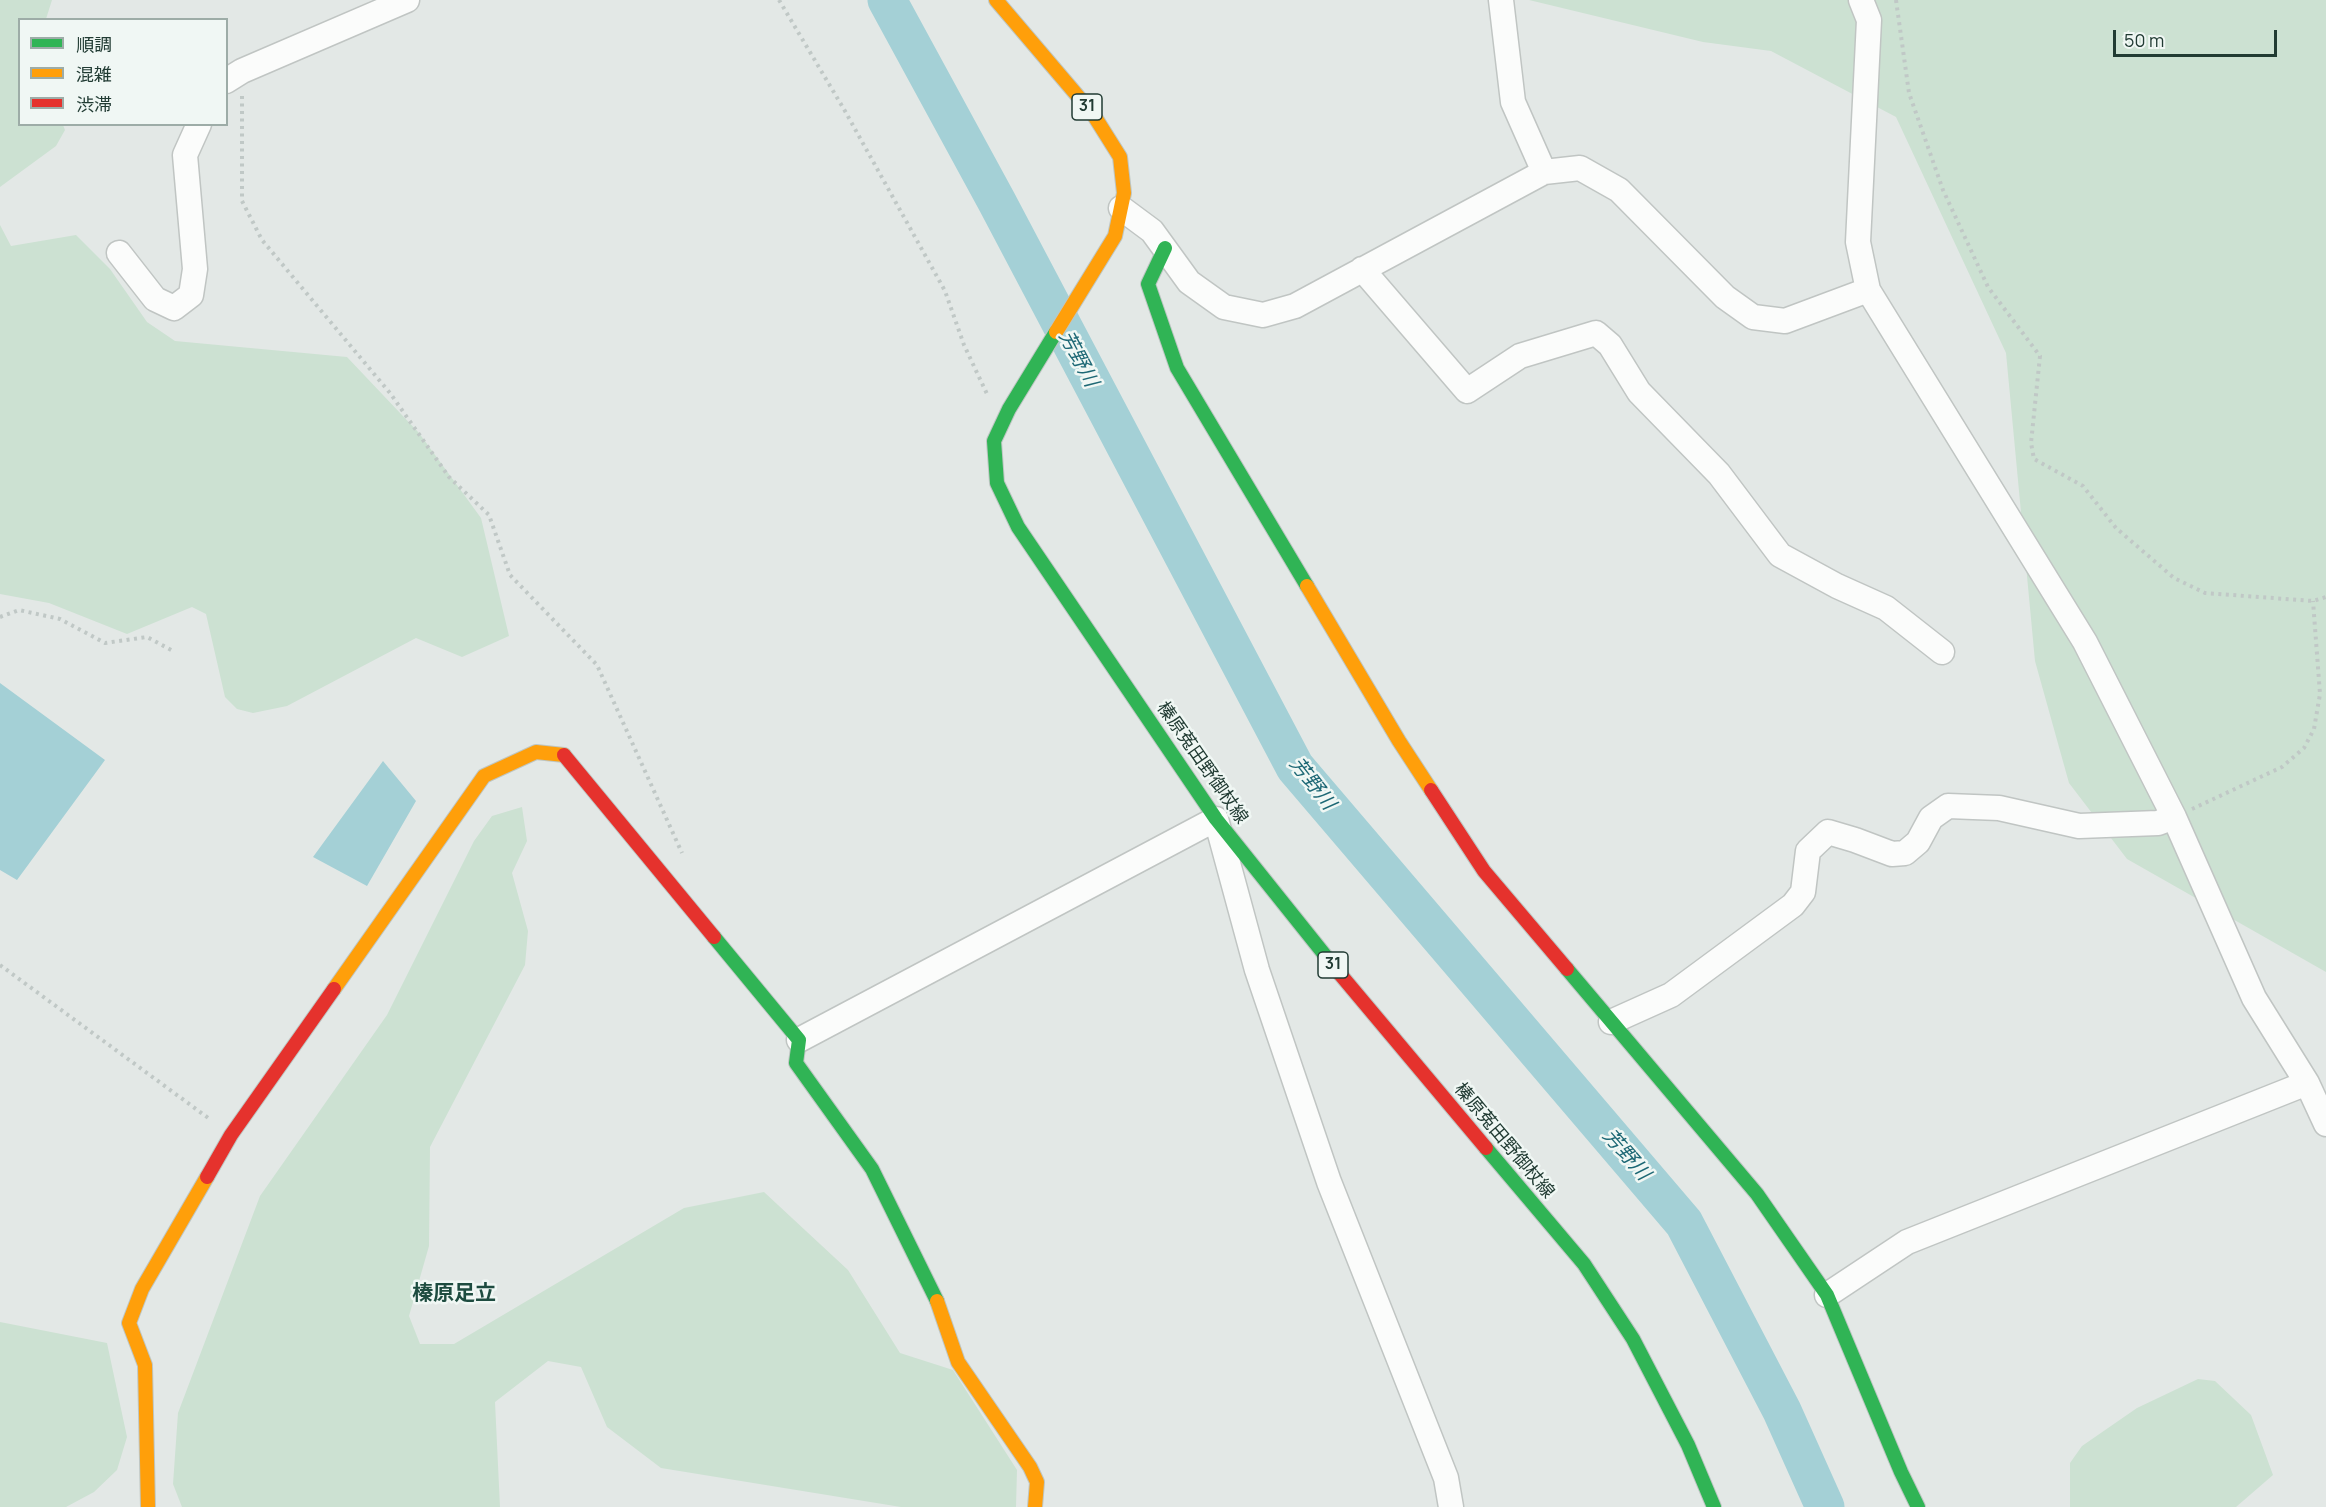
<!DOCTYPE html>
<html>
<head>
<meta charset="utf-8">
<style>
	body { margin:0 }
	#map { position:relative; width:2326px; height:1507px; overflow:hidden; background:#e3e8e6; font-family:Manrope,"Noto Sans JP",sans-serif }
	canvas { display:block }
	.legend { position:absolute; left:18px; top:18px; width:210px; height:108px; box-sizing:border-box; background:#f0f7f4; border:2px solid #9daca7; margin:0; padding:8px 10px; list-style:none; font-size:18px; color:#213b33 }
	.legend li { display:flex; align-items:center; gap:12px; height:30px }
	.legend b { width:30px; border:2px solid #9daca7 }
	.scale { position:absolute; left:2113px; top:30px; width:164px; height:27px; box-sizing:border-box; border:3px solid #213b33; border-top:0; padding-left:8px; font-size:18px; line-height:21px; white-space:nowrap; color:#213b33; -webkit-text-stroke:4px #f0f7f4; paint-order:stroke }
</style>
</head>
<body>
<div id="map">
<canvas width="2326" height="1507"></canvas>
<ul class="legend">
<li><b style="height:8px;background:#30b455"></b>順調</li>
<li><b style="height:8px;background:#ff9f0a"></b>混雑</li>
<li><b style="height:8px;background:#e5322d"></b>渋滞</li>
</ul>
<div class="scale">50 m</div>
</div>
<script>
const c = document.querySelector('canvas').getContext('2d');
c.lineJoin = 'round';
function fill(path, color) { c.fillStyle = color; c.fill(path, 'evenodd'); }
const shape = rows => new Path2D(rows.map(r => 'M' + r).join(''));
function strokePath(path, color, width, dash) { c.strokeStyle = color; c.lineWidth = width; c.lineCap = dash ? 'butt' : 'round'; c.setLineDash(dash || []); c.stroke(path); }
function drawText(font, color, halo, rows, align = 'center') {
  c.font = font + ' Manrope,"Noto Sans JP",sans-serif'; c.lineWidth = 5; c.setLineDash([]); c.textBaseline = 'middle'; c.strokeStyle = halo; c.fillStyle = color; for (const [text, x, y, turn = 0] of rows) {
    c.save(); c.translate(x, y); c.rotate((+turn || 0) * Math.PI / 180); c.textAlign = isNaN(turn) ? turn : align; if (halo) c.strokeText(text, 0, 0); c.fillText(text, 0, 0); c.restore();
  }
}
const green = shape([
	[0,0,52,0,46,19,20,20,20,124,63,125,65,130,56,146,0,187],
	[1529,0,2326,0,2326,972,2127,859,2069,783,2035,661,2006,353,1896,117,1771,51,1703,42],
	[0,225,11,246,76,235,110,269,147,322,175,341,347,357,419,433,481,518,509,636,462,657,416,638,287,706,253,713,237,709,225,697,206,614,192,607,127,634,49,603,0,594],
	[522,807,527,841,512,873,528,931,525,965,430,1147,429,1246,409,1316,420,1344,454,1344,684,1208,764,1192,848,1270,900,1353,953,1370,1017,1470,1016,1507,901,1507,661,1468,607,1427,581,1367,548,1361,495,1402,500,1507,182,1507,173,1484,178,1413,260,1196,387,1015,474,841,492,816],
	[0,1322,107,1343,127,1437,117,1470,94,1492,66,1507,0,1507],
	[2198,1379,2215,1381,2251,1415,2273,1475,2236,1507,2070,1507,2070,1463,2082,1446,2137,1408]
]);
const water = shape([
	[0,683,105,760,17,880,0,870],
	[383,761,416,801,367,886,313,857]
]);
const river = shape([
	[887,0,997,202,1295,767,1684,1223,1782,1411,1825,1507]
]);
const path = shape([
	[779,0,845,111,945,291,964,345,987,394],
	[1896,0,1909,93,1943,190,1988,287,2040,356,2031,443,2034,459,2083,486,2116,528,2174,578,2205,593,2313,601,2326,597],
	[242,96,242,201,262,240,390,393,449,477,489,515,510,575,597,665,682,853],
	[0,617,19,610,60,619,105,643,147,637,175,652],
	[2192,809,2282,767,2304,748,2314,729,2320,694,2313,601],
	[0,965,211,1120]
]);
const street = shape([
	[1501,0,1513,102,1544,172],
	[1861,0,1869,20,1858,242,1868,290,2085,642,2174,817,2254,998,2307,1083,2326,1124],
	[226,81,242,71,407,0],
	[1121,208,1152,231,1189,282,1224,307,1263,315,1295,306,1544,172,1580,168,1619,190,1725,297,1753,317,1785,321,1868,290],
	[119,253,155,299,174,308,191,295,195,269,185,155,199,124],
	[1362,269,1467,391,1520,356,1596,333,1610,345,1639,392,1719,474,1780,555,1837,586,1886,608,1942,652],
	[1611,1022,1671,995,1793,905,1803,892,1808,851,1828,832,1855,840,1892,854,1905,853,1918,842,1931,818,1948,806,1999,808,2079,826,2158,823,2174,817],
	[799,1040,1216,819,1257,970,1329,1182,1446,1478,1451,1507],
	[1827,1295,1907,1242,2307,1083]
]);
const fast = shape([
	[1165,248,1148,284,1177,368,1307,586],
	[1056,332,1009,409,994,441,997,483,1018,527,1216,819,1340,974],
	[714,937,799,1040,796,1063,872,1169,937,1301],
	[1567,969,1757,1194,1827,1295,1901,1472,1918,1507],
	[1486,1148,1584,1264,1633,1339,1688,1445,1714,1507]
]);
const slow = shape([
	[996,0,1093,114,1120,157,1124,193,1115,236,1056,332],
	[1307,586,1399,741,1431,790],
	[334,989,484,776,536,752,564,755],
	[937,1301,958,1362,1030,1467,1037,1482,1035,1507],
	[148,1507,145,1365,129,1323,142,1289,207,1177]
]);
const jam = shape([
	[564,755,714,937],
	[1431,790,1484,871,1567,969],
	[1340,974,1486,1148],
	[207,1177,231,1135,334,989]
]);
const shields = [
	[1087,107,30],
	[1333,965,30]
];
const shieldNames = [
	["31",1087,107],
	["31",1333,965]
];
const streetNames = [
	["榛原菟田野御杖線",1202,763,55],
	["榛原菟田野御杖線",1504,1141,50]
];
const waterNames = [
	["芳野川",1078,359,62],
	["芳野川",1312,784,52],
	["芳野川",1626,1155,49]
];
const quarterNames = [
	["榛原足立",454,1294]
];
fill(green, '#cce1d2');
fill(water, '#a4d0d6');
strokePath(river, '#a4d0d6', 39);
strokePath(street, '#c0c5c3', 27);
strokePath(fast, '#bec6c3', 16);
strokePath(slow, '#bec6c3', 16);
strokePath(jam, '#bec6c3', 16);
strokePath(path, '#c0c8c6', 4, [3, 4.5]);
strokePath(street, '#fbfcfb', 24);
strokePath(fast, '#30b455', 14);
strokePath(slow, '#ff9f0a', 14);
strokePath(jam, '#e5322d', 14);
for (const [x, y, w] of shields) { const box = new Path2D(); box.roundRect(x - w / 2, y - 13, w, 26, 4.5); c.fillStyle = '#f0f7f4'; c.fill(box); strokePath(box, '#213b33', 1.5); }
drawText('bold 16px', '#213b33', null, shieldNames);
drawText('18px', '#213b33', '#f0f7f4', streetNames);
drawText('italic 20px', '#1d6875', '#f0f7f4', waterNames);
drawText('bold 21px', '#1e4c40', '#f0f7f4', quarterNames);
</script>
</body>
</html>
